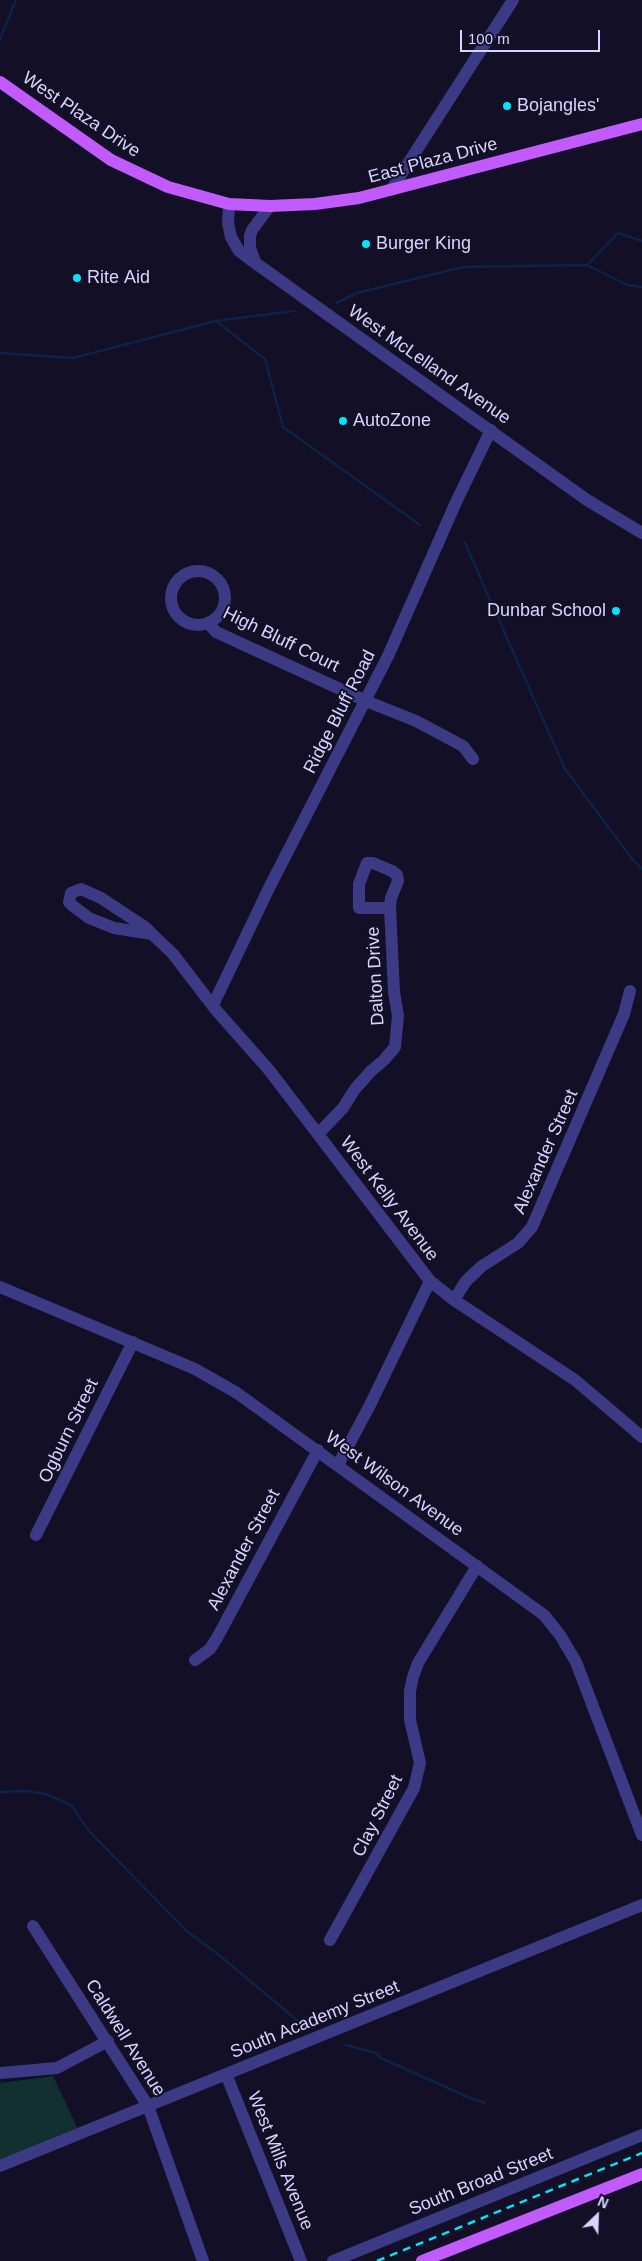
<!DOCTYPE html>
<html>
<head>
<meta charset="utf-8">
<style>
	body { margin:0 }
	#map { position:relative; width:642px; height:2261px; overflow:hidden; background:#130f26; font-family:Arial,sans-serif }
	canvas { display:block }
	.north { position:absolute; left:572px; top:2191px; width:50px; height:50px; -webkit-text-stroke:4px #130f26; paint-order:stroke; rotate:24deg; font-size:14px; font-weight:700; line-height:20px; text-align:center; color:#d9d4ff }
	.north::after { content:''; display:block; margin:auto; width:18px; height:22px; background:#d9d4ff; clip-path:polygon(50% 0,100% 100%,50% 72%,0 100%) }
	.scale { position:absolute; left:460px; top:30px; width:140px; height:22px; box-sizing:border-box; border:2px solid #d9d4ff; border-top:0; padding-left:6px; font-size:15px; line-height:18px; white-space:nowrap; color:#d9d4ff; -webkit-text-stroke:4px #130f26; paint-order:stroke }
</style>
</head>
<body>
<div id="map">
<canvas width="642" height="2261"></canvas>
<div class="north">N</div>
<div class="scale">100 m</div>
</div>
<script>
const c = document.querySelector('canvas').getContext('2d');
c.lineJoin = 'round';
function fill(path, color) { c.fillStyle = color; c.fill(path, 'evenodd'); }
const shape = rows => new Path2D(rows.map(r => 'M' + r).join(''));
function strokePath(path, color, width, dash) { c.strokeStyle = color; c.lineWidth = width; c.lineCap = dash ? 'butt' : 'round'; c.setLineDash(dash || []); c.stroke(path); }
function drawText(font, color, halo, rows, align = 'center') {
  c.font = font + ' Arial,sans-serif'; c.lineWidth = 4; c.setLineDash([]); c.textBaseline = 'middle'; c.strokeStyle = halo; c.fillStyle = color; for (const [text, x, y, turn = 0] of rows) {
    c.save(); c.translate(x, y); c.rotate((+turn || 0) * Math.PI / 180); c.textAlign = isNaN(turn) ? turn : align; if (halo) c.strokeText(text, 0, 0); c.fillText(text, 0, 0); c.restore();
  }
}
const green = shape([
	[53,2076,78,2129,0,2160,0,2083]
]);
const stream = shape([
	[0,39,16,0],
	[587,265,618,233,642,241],
	[336,303,357,293,463,267,587,265,627,285,642,287],
	[216,321,265,359,283,427,420,525],
	[0,353,73,358,216,321,294,311],
	[465,543,565,769,633,860,642,869],
	[0,1792,27,1791,46,1794,71,1805,89,1831,188,1932,219,1955,298,2021],
	[346,2045,376,2053,381,2058,472,2099,485,2103]
]);
const minor = shape([
	[391,190,513,0],
	[229,204,228,223,231,237,239,251,247,257,587,500,642,533],
	[256,264,250,248,250,236,252,230,270,206],
	'171 598a27 27 0 1 1 54 0a27 27 0 1 1-54 0Z',
	[208,623,216,632,366,701,416,721,463,746,473,759],
	[367,863,373,863,392,871,397,875,398,881,391,898,390,908,359,908,359,884,367,863],
	[152,934,114,928,89,918,73,906,69,902,71,893,81,889,101,898,145,927,152,934,173,954,216,1010,269,1070,430,1281,454,1300,575,1380,642,1437],
	[213,1005,269,888,388,656,457,500,491,430],
	[318,1134,343,1108,355,1089,371,1071,384,1060,395,1047,398,1016,394,992,390,908],
	[0,1287,195,1369,237,1393,544,1615,560,1635,576,1662,642,1835],
	[454,1300,466,1281,482,1266,518,1243,532,1227,624,1014,630,991],
	[338,1465,370,1405,430,1281],
	[36,1535,133,1342],
	[195,1660,210,1649,217,1638,318,1450],
	[33,1926,148,2106,203,2261],
	[330,1940,414,1788,420,1763,410,1720,410,1691,413,1677,418,1663,477,1566],
	[0,2073,57,2068,108,2041],
	[226,2074,301,2261],
	[0,2166,642,1905],
	[333,2261,642,2135]
]);
const major = shape([
	[0,82,111,160,168,187,229,204,270,206,315,204,359,198,642,124],
	[422,2261,642,2174]
]);
const rail = shape([
	[377,2261,642,2153]
]);
const markers = [
	[507,106,5,"#00e5ff"],
	[366,244,5,"#00e5ff"],
	[77,278,5,"#00e5ff"],
	[343,421,5,"#00e5ff"],
	[616,611,5,"#00e5ff"]
];
const poiNames = [
	["Bojangles'",517,106],
	["Burger King",376,244],
	["Rite Aid",87,278],
	["AutoZone",353,421],
	["Dunbar School",606,611,"right"]
];
const streetNames = [
	["West Plaza Drive",81,115,34],
	["East Plaza Drive",433,161,-15],
	["West McLelland Avenue",429,365,35],
	["High Bluff Court",281,640,26],
	["Ridge Bluff Road",340,712,-63],
	["Dalton Drive",376,976,-93],
	["Alexander Street",546,1152,-66],
	["West Kelly Avenue",389,1199,53],
	["Ogburn Street",69,1431,-64],
	["West Wilson Avenue",394,1484,36],
	["Alexander Street",244,1550,-62],
	["Clay Street",378,1816,-63],
	["South Academy Street",315,2020,-22],
	["Caldwell Avenue",125,2038,58],
	["West Mills Avenue",280,2161,68],
	["South Broad Street",481,2182,-22]
];
fill(green, '#12302f');
strokePath(stream, '#0c2248', 2.5);
strokePath(minor, '#3d3a85', 12);
strokePath(major, '#c25bff', 12);
strokePath(rail, '#00e5ff', 2.5, [8, 6]);
for (const [x, y, r, color] of markers) { const dot = new Path2D(); dot.arc(x, y, r, 0, 2 * Math.PI); c.fillStyle = color; c.fill(dot); strokePath(dot, '#130f26', 2); }
drawText('18px', '#d9d4ff', '#130f26', poiNames, 'left');
drawText('18px', '#d9d4ff', '#130f26', streetNames);
</script>
</body>
</html>
